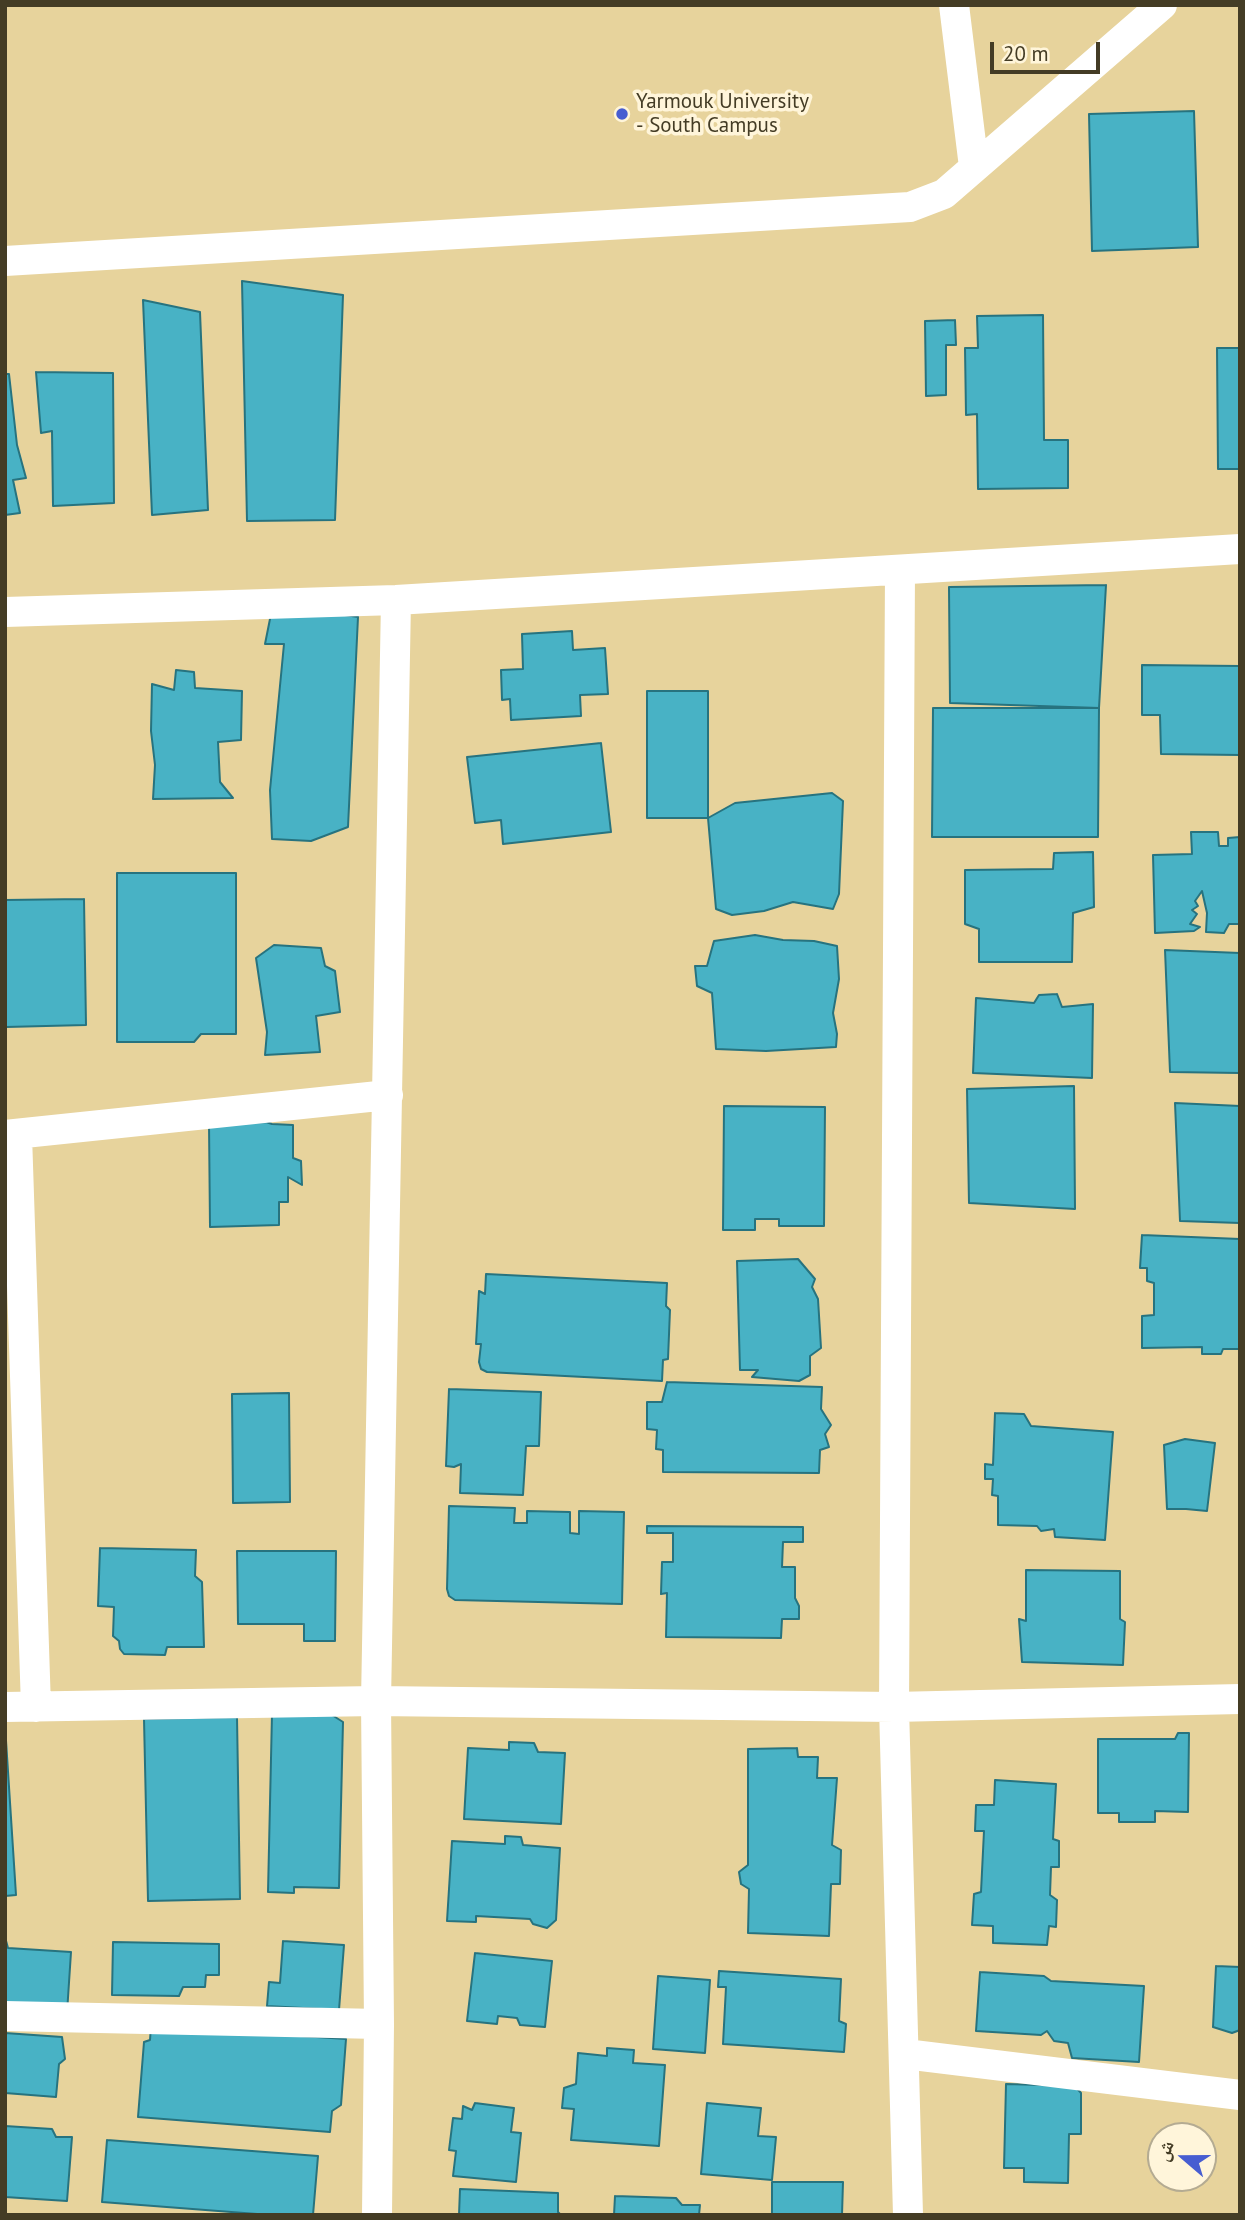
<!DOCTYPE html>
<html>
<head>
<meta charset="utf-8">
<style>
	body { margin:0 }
	#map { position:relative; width:1245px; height:2220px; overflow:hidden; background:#e7d39c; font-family:"PT Sans","Noto Naskh Arabic",sans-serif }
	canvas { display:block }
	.frame { position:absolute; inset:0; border:7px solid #443c25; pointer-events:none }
	.north { position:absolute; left:1147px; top:2122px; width:70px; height:70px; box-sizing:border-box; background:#fff5da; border:2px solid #b4ab92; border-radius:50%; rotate:290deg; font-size:19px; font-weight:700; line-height:28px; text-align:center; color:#443c25 }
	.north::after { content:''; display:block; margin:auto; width:24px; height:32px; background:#475dd1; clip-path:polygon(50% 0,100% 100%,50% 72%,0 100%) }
	.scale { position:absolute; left:990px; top:42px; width:110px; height:32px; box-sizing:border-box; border:4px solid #443c25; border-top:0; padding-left:9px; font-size:21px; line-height:24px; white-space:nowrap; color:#443c25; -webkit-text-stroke:5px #fff5da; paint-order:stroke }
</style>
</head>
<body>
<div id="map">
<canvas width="1245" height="2220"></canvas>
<div class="frame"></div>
<div class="north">ش</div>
<div class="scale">20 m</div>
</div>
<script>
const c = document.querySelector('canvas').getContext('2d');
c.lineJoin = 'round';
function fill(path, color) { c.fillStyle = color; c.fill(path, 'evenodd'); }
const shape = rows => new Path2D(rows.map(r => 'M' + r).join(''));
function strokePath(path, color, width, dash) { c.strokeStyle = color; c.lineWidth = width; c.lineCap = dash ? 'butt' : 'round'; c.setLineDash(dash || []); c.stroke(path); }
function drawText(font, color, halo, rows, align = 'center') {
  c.font = font + ' "PT Sans",sans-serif'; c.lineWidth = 7; c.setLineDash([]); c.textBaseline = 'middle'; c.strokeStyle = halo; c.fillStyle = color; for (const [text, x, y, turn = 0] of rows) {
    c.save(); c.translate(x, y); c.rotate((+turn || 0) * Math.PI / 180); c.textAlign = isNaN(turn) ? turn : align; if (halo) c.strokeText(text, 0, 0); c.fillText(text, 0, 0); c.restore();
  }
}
const building = shape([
	[1194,111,1198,247,1092,251,1089,114,1194,111],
	[242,281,343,295,335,520,247,521,242,281],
	[143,300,200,312,208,510,152,515,143,300],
	[1043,315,1044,440,1068,440,1068,488,978,489,977,414,966,415,965,348,978,348,977,316,1043,315],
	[955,320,956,345,946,345,946,395,926,396,925,321,955,320],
	[1217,348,1240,348,1240,469,1218,469,1217,348],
	[36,372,113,373,114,503,53,506,52,431,41,433,36,372],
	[5,374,9,374,17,445,26,478,13,480,20,513,5,515,5,374],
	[1106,585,1099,708,950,703,949,587,1106,585],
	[273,604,358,617,348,827,311,841,272,839,270,790,284,644,265,644,273,604],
	[572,631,573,650,605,648,608,694,580,695,581,716,511,720,510,699,502,700,501,670,523,669,522,634,572,631],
	[1142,665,1240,666,1240,755,1161,754,1160,715,1142,715,1142,665],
	[176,670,194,672,195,688,242,691,241,740,218,742,220,782,233,798,153,799,155,765,151,731,152,684,174,690,176,670],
	[647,691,708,691,708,818,647,818,647,691],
	[933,708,1099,708,1098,837,932,837,933,708],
	[601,743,611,832,503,844,501,820,475,823,467,757,601,743],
	[832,793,843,801,839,894,833,909,793,902,764,911,732,915,716,909,708,818,735,803,832,793],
	[1191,832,1218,832,1219,846,1228,846,1228,838,1240,837,1240,924,1229,924,1224,933,1206,932,1207,913,1202,891,1195,901,1198,906,1192,910,1197,914,1190,924,1200,927,1194,931,1155,933,1153,855,1192,854,1191,832],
	[1093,852,1094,907,1073,913,1072,962,979,962,979,929,965,924,965,870,1053,869,1054,853,1093,852],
	[117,873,236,873,236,1034,201,1034,194,1042,117,1042,117,873],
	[84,899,86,1025,6,1027,5,900,84,899],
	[755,935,783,940,814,941,837,946,839,979,833,1013,837,1034,836,1047,766,1051,716,1049,712,993,697,986,695,966,707,966,714,941,755,935],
	[274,945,321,948,325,966,335,971,340,1012,316,1016,320,1052,265,1055,267,1032,256,958,274,945],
	[1165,950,1240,953,1240,1073,1170,1072,1165,950],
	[1057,994,1062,1007,1093,1004,1092,1078,973,1073,976,998,1034,1003,1039,995,1057,994],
	[1074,1086,1075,1209,969,1203,967,1089,1074,1086],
	[1175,1103,1240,1106,1240,1223,1180,1221,1175,1103],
	[724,1106,825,1107,824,1226,779,1226,779,1219,755,1219,755,1230,723,1230,724,1106],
	[266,1122,272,1124,293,1125,293,1158,301,1161,302,1185,288,1177,288,1202,279,1202,279,1225,210,1227,209,1123,266,1122],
	[1142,1235,1240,1239,1240,1349,1223,1349,1221,1354,1202,1354,1202,1347,1142,1348,1142,1316,1154,1315,1154,1283,1147,1281,1147,1268,1140,1268,1142,1235],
	[798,1259,815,1279,812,1287,818,1299,821,1348,810,1356,810,1375,799,1381,752,1377,758,1370,740,1370,737,1261,798,1259],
	[486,1274,667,1283,666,1306,670,1310,668,1359,663,1360,662,1381,487,1372,481,1369,479,1362,481,1344,476,1344,479,1291,485,1294,486,1274],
	[667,1382,822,1387,821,1409,831,1425,825,1434,829,1447,820,1450,819,1473,663,1472,663,1450,656,1449,657,1430,647,1429,647,1402,662,1402,667,1382],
	[449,1389,541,1392,539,1446,526,1446,523,1495,460,1493,461,1464,454,1467,446,1466,449,1389],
	[289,1393,290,1502,233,1503,232,1394,289,1393],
	[995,1413,1024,1414,1031,1426,1113,1432,1105,1540,1055,1537,1054,1529,1041,1531,1037,1526,998,1525,998,1496,992,1495,993,1479,985,1479,985,1464,993,1465,995,1413],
	[1185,1439,1215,1443,1207,1511,1186,1509,1167,1509,1164,1445,1185,1439],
	[449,1506,515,1508,514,1523,527,1523,527,1511,570,1512,570,1533,579,1534,579,1511,624,1512,622,1604,455,1600,449,1596,447,1589,449,1506],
	[647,1526,803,1527,803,1542,783,1542,782,1567,795,1567,795,1598,799,1606,799,1619,782,1619,781,1638,666,1637,667,1593,661,1594,662,1562,673,1562,673,1533,647,1533,647,1526],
	[100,1548,196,1550,195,1576,202,1582,204,1647,167,1647,165,1655,124,1654,120,1649,119,1641,113,1636,114,1607,98,1606,100,1548],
	[237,1551,336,1551,335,1641,304,1641,304,1624,238,1624,237,1551],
	[1026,1570,1120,1571,1120,1619,1125,1622,1123,1665,1022,1662,1019,1619,1026,1621,1026,1570],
	[272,1714,332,1715,343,1722,339,1888,294,1887,294,1893,268,1892,272,1714],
	[237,1717,240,1899,148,1901,144,1719,237,1717],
	[5,1725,16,1895,5,1896,5,1725],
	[1178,1733,1189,1733,1188,1812,1155,1811,1155,1822,1119,1822,1119,1813,1098,1813,1098,1739,1175,1739,1178,1733],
	[509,1742,534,1743,538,1752,565,1753,561,1824,464,1819,468,1748,509,1750,509,1742],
	[797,1748,798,1757,818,1757,817,1778,837,1778,832,1845,841,1850,840,1884,831,1884,829,1936,748,1933,749,1889,741,1884,739,1872,748,1865,748,1749,797,1748],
	[995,1780,1056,1784,1053,1839,1059,1841,1059,1867,1051,1867,1050,1895,1057,1900,1056,1927,1049,1926,1047,1945,993,1943,993,1926,972,1925,974,1894,981,1892,984,1831,975,1831,976,1805,994,1805,995,1780],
	[505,1836,521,1837,523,1845,560,1848,556,1920,547,1928,533,1924,530,1919,476,1916,476,1922,447,1921,452,1841,505,1844,505,1836],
	[5,1937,8,1948,71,1952,67,2013,5,2003,5,1937],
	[283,1941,344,1945,339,2010,267,2006,269,1982,280,1983,283,1941],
	[113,1942,219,1944,219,1975,206,1975,205,1987,183,1987,179,1996,112,1995,113,1942],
	[475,1953,552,1961,545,2027,520,2025,517,2018,498,2016,497,2024,467,2021,475,1953],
	[1216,1966,1240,1967,1240,2030,1232,2033,1213,2027,1216,1966],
	[719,1971,841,1979,839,2021,846,2024,844,2052,723,2044,726,1987,718,1987,719,1971],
	[980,1972,1044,1976,1051,1981,1144,1986,1139,2062,1072,2058,1068,2043,1054,2041,1047,2031,1041,2035,976,2031,980,1972],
	[658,1976,710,1980,705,2053,653,2049,658,1976],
	[151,2026,346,2039,341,2105,332,2111,330,2132,138,2117,144,2042,150,2040,151,2026],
	[5,2033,62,2037,65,2059,59,2064,56,2097,5,2093,5,2033],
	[607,2048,634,2050,633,2063,665,2065,659,2146,571,2140,574,2109,562,2108,564,2088,576,2084,578,2053,607,2056,607,2048],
	[1006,2084,1075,2086,1081,2093,1081,2134,1069,2134,1068,2183,1024,2182,1024,2168,1004,2168,1006,2084],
	[475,2103,514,2108,511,2132,521,2133,516,2182,453,2176,456,2151,449,2150,453,2118,462,2119,463,2106,472,2110,475,2103],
	[707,2103,761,2108,758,2136,776,2137,772,2180,701,2174,707,2103],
	[5,2126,52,2129,56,2137,72,2137,67,2201,5,2197,5,2126],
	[107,2140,318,2156,313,2215,270,2215,102,2202,107,2140],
	[772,2182,843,2182,842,2215,772,2215,772,2182],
	[460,2189,558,2193,558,2212,561,2215,459,2215,460,2189],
	[615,2196,676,2198,682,2205,700,2205,699,2215,614,2215,615,2196]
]);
const street = shape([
	[954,5,974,167],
	[5,261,910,207,944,194,1162,5],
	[900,570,894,1707,908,2215],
	[5,612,396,600,1240,549],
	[5,1135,388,1095],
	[17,1135,36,1707],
	[5,1707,376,1701,894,1707,1240,1699],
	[5,2016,379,2024],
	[905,2054,1240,2095],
	[377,2215,379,2024,376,1701,396,600]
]);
const markers = [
	[622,114,7,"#475dd1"]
];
const poiNames = [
	["Yarmouk University",636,102],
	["- South Campus",636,126]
];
fill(building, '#48b2c5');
strokePath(building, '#27737f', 2);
strokePath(street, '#fff', 30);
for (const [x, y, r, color] of markers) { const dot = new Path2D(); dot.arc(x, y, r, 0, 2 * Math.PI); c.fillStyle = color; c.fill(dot); strokePath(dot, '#fff5da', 2.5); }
drawText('21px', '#443c25', '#fff5da', poiNames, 'left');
</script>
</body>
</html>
